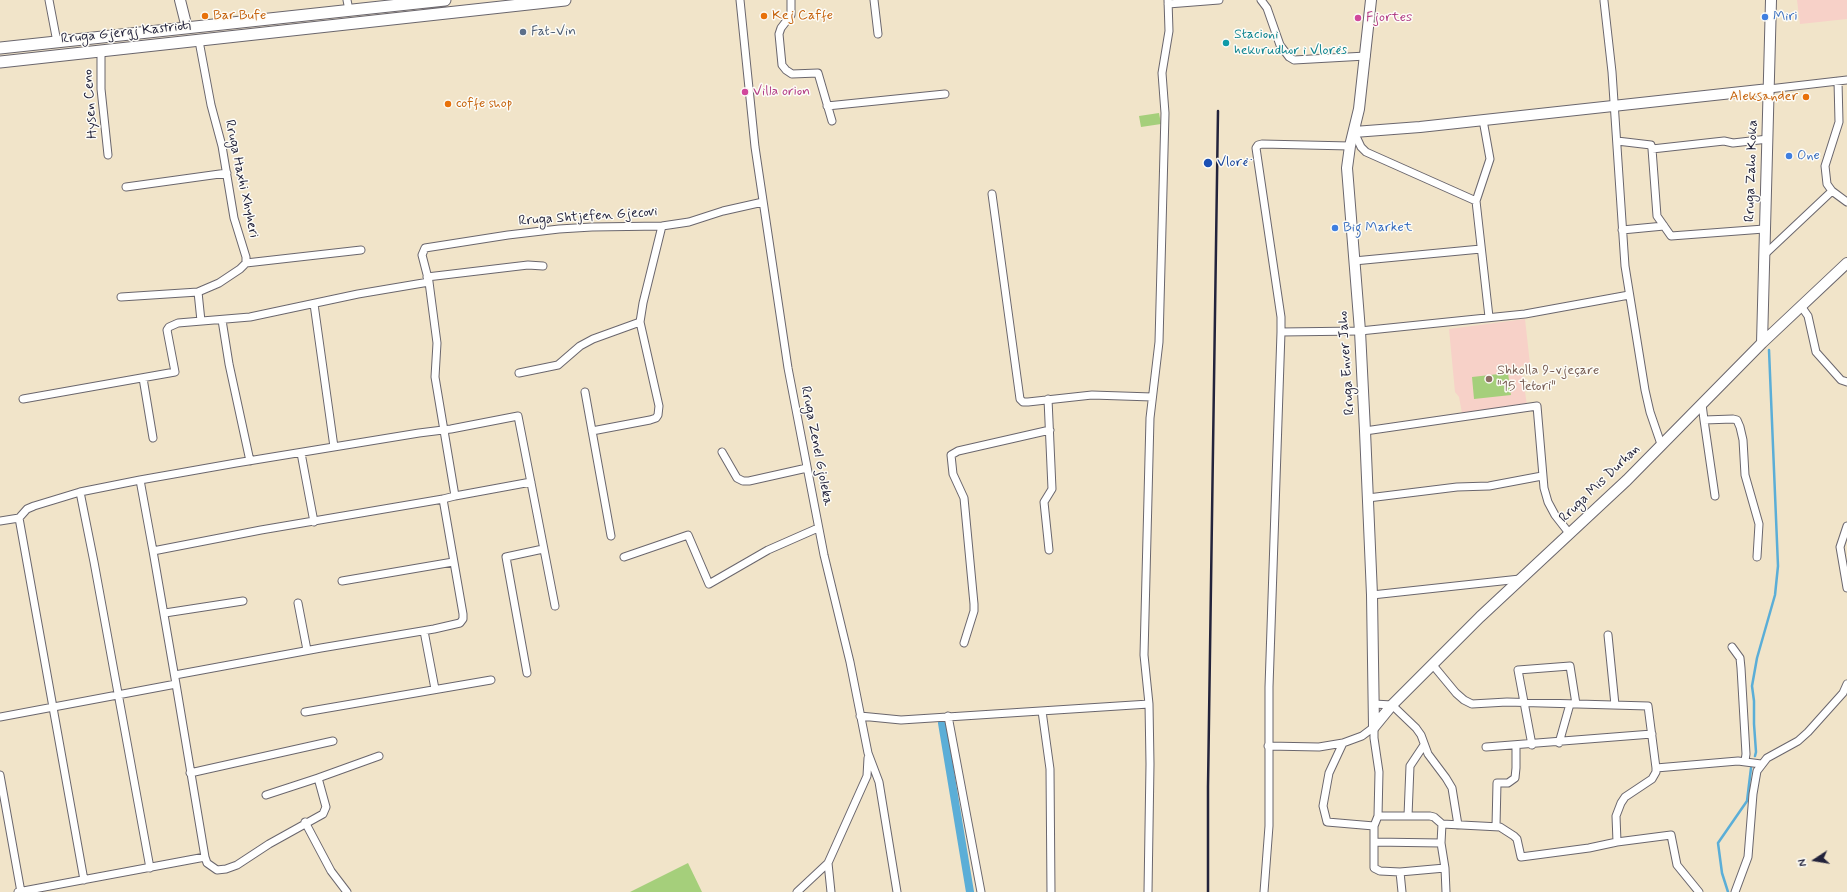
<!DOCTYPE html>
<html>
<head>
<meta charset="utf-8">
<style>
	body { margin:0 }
	#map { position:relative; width:1847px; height:892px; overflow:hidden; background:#f1e4c9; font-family:Mynerve,sans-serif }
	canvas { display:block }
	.north { position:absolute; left:1795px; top:840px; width:40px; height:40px; -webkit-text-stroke:3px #fdfcf7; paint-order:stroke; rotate:258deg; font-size:11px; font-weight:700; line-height:16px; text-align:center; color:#22223b }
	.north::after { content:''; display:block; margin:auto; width:14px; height:18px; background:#22223b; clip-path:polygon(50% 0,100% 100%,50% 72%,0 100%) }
</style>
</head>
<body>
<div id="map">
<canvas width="1847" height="892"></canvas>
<div class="north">N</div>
</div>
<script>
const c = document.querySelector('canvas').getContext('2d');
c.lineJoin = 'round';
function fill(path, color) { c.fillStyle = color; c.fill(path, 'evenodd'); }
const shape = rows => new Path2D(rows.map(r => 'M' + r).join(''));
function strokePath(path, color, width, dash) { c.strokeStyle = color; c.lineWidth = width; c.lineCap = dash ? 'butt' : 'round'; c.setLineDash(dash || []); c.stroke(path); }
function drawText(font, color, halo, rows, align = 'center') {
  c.font = font + ' Mynerve,sans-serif'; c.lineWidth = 3; c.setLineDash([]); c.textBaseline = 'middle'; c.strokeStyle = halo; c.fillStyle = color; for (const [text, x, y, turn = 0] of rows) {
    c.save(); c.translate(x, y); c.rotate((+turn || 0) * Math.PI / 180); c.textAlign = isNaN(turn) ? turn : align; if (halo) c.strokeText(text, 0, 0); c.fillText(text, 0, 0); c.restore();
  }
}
const built = shape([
	[1797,0,1847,0,1847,19,1800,24],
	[1525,319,1530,364,1521,366,1527,405,1462,413,1459,397,1455,392,1449,329]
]);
const green = shape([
	[1159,113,1161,124,1141,127,1139,116],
	[1508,373,1511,395,1474,399,1472,377],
	[688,863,702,892,630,892]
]);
const stream = shape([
	[1755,756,1756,752,1754,724,1754,701,1752,686,1757,658,1775,595,1778,566,1769,350],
	[1728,892,1722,873,1718,843,1747,801,1751,768]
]);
const canal = shape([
	[942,723,970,892]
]);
const street = shape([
	[49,0,57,42],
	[347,0,349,10],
	[740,0,755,147,788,368,824,555,850,662,868,753,879,782,897,892],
	[791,0,791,15,781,28,779,34,782,65,786,70,792,74,818,73,832,121],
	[874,0,878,34],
	[1261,0,1267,8,1280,45,1289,57,1294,60,1366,56],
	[1604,1,1612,72,1625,266,1645,390,1650,412,1661,444],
	[1168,4,1219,0],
	[101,51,101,89,108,155],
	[1769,89,1847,80],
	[827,106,945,94],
	[1483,120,1490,159,1476,201,1489,317],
	[1354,132,1361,147,1366,152,1476,201],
	[1617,141,1651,145,1652,149],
	[126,187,227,173],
	[1832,191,1827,184,1825,166,1839,122,1838,81],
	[992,194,1020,399,1023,402,1028,402,1092,395,1152,397],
	[1764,229,1671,236,1657,216,1652,149,1724,141,1733,143,1768,139],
	[1622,230,1664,226],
	[1764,255,1832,191,1847,202],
	[1354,261,1481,249],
	[246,263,361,250],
	[427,277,528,265,543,266],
	[429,282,422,255,425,248,508,235,559,229,592,227,662,226,689,222,723,211,763,202],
	[198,292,201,321],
	[121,297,198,292,219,283,240,269,246,263,246,257,234,218,222,146,211,105,199,41],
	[314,304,334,447],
	[1801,306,1808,316,1816,352,1841,380,1847,382],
	[222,320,229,364,250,461],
	[1281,332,1360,331,1525,314,1629,295],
	[519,373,558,365,580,346,593,339,640,322],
	[143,378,153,438],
	[585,392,611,536],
	[23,399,175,372,167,330,169,327,178,323,250,317,358,294,429,282,437,343,435,377,455,496,443,499],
	[1048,399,1052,489,1044,502,1049,550],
	[1702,404,1704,420,1733,419,1737,420,1740,427,1743,440,1745,475,1759,524,1757,557],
	[1704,420,1715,496],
	[592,431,650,420,656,418,658,415,659,406,640,322,643,303,662,226],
	[1365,431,1537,406,1544,488,1548,502,1555,515,1569,533],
	[722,452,737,478,743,481,749,481,807,468],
	[301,453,314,522],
	[140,480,236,463,419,433,451,429,518,416,555,606],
	[455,496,531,482],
	[1368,498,1457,487,1489,486,1542,476],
	[19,518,27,509,34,506,80,492],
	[0,521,19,518,84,880],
	[1847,526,1840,547,1847,588],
	[624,557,688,535,709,584,768,550,818,528],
	[342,581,453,562],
	[1372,595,1520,579],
	[298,603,307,650],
	[165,613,243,601],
	[424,631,435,689],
	[1608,635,1615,705],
	[964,643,974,611,974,604,964,498,953,474,951,455,958,451,1050,430],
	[1732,647,1740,658,1741,668,1746,754,1745,761],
	[1432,664,1456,693,1464,700,1472,704,1507,702,1648,706,1656,768],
	[527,673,506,557,543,549],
	[1374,704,1392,705,1416,728,1421,735,1428,754,1446,778,1452,788,1458,825],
	[1042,711,1050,769,1051,892],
	[305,712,491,680],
	[860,716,901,720,1149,704,1144,655,1150,418,1159,342,1165,113,1162,73,1169,31,1168,0],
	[948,716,981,892],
	[0,717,176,684,153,551,261,530,443,499,463,614,463,619,460,623,434,629,321,648,175,675],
	[1374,727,1362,736,1343,743,1329,773,1323,806,1327,822,1374,826,1374,868,1380,871,1400,872,1402,892],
	[1374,727,1374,738,1379,772,1378,816],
	[1559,743,1570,704],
	[1532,745,1518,670,1570,666,1576,704],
	[1268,746,1319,747,1343,743],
	[1486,747,1652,734],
	[190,773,333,741],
	[0,775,21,892],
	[266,795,318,778],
	[1408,816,1410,766,1424,745],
	[305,822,331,871,347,892],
	[1442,824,1500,827,1514,836,1517,839,1521,857,1589,848,1617,842,1616,816,1621,803,1625,797,1652,779,1656,772,1656,768,1738,761,1761,764],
	[1374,826,1378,816,1430,816,1434,817,1442,824,1441,843,1445,868,1400,872],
	[1496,826,1497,783,1508,783,1515,778,1516,768,1516,746],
	[1374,842,1441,843],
	[1617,842,1671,835,1677,865,1699,892],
	[205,857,207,863,217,870,226,869,237,865,269,844,323,814,326,807,318,778,379,756],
	[828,863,831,892],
	[150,868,94,562,80,492,140,480,153,551],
	[1445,868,1446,892],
	[18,892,205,857,176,684],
	[797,892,828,863,867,776,868,758],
	[1148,892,1150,764,1149,704],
	[1264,892,1269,826,1269,687,1281,332,1281,317,1256,148,1258,145,1262,144,1350,146],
	[1735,892,1748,857,1753,794,1757,771,1767,758,1798,741,1808,732,1843,693,1847,684]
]);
const secondary = shape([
	[180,0,187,28],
	[1371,0,1359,109,1350,146,1347,168,1360,331,1365,431,1372,595,1374,727],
	[1354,132,1420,127,1769,89],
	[1762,343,1771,0],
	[1374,727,1392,705,1480,617,1627,480,1762,343,1847,263]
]);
const primary = shape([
	[0,48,445,0],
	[0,62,565,0]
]);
const rail = shape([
	[1208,892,1208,786,1218,111]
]);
const markers = [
	[205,16,4,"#e8710a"],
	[764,16,4,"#e8710a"],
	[1765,17,4,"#3f7fe0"],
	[1358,18,4,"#d1479c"],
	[523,32,4,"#5c6f8a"],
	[1226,43,4,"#0f9aa8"],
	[745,92,4,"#d1479c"],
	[1806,97,4,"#e8710a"],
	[448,104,4,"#e8710a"],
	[1789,156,4,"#3f7fe0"],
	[1208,163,5,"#1a4fb4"],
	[1335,228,4,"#3f7fe0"],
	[1489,379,4,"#8d6e63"]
];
const foodNames = [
	["Bar Bufe",213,16],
	["Kej Caffe",772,16],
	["Aleksander",1798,97,"right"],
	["coffe shop",456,104]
];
const shopNames = [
	["Miri",1773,17],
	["One",1797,156],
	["Big Market",1343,228]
];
const hotelNames = [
	["Fjortes",1366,18],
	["Villa orion",753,92]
];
const serviceNames = [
	["Fat-Vin",531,32]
];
const streetNames = [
	["Rruga Gjergj Kastrioti",126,33,-6],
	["Hysen Ceno",91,104,-94],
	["Rruga Zaho Koka",1752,171,-88],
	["Rruga Haxhi Xhyheri",241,179,78],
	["Rruga Shtjefen Gjecovi",588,217,-4],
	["Rruga Enver Jaho",1347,363,-94],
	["Rruga Zenel Gjoleka",816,446,79],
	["Rruga Mis Durhan",1600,484,-44]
];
const cultureNames = [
	["Stacioni",1234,35],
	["hekurudhor i Vlorës",1234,51]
];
const transitNames = [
	["Vlorë",1217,163]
];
const educationNames = [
	["Shkolla 9-vjeçare",1497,371],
	["\"15 Tetori\"",1497,387]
];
fill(built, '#f7d1c8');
fill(green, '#a5cf7b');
strokePath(stream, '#5baed7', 2.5);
strokePath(canal, '#5baed7', 8);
strokePath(street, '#6a666d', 9);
strokePath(secondary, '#6a666d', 12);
strokePath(primary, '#6a666d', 13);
strokePath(street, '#fff', 7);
strokePath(secondary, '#fff', 10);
strokePath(primary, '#fff', 11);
strokePath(rail, '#22223b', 2.5);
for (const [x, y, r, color] of markers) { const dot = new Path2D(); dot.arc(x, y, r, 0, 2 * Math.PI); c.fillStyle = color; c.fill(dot); strokePath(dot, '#fdfcf7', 1.5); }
drawText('14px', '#c56008', '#fdfcf7', foodNames, 'left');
drawText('14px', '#366cbe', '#fdfcf7', shopNames, 'left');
drawText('14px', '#b23c85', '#fdfcf7', hotelNames, 'left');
drawText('14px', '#4e5e75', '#fdfcf7', serviceNames, 'left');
drawText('14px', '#22223b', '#fdfcf7', streetNames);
drawText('14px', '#0d838f', '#fdfcf7', cultureNames, 'left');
drawText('14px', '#164399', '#fdfcf7', transitNames, 'left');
drawText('14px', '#785e54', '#fdfcf7', educationNames, 'left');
</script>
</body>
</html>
